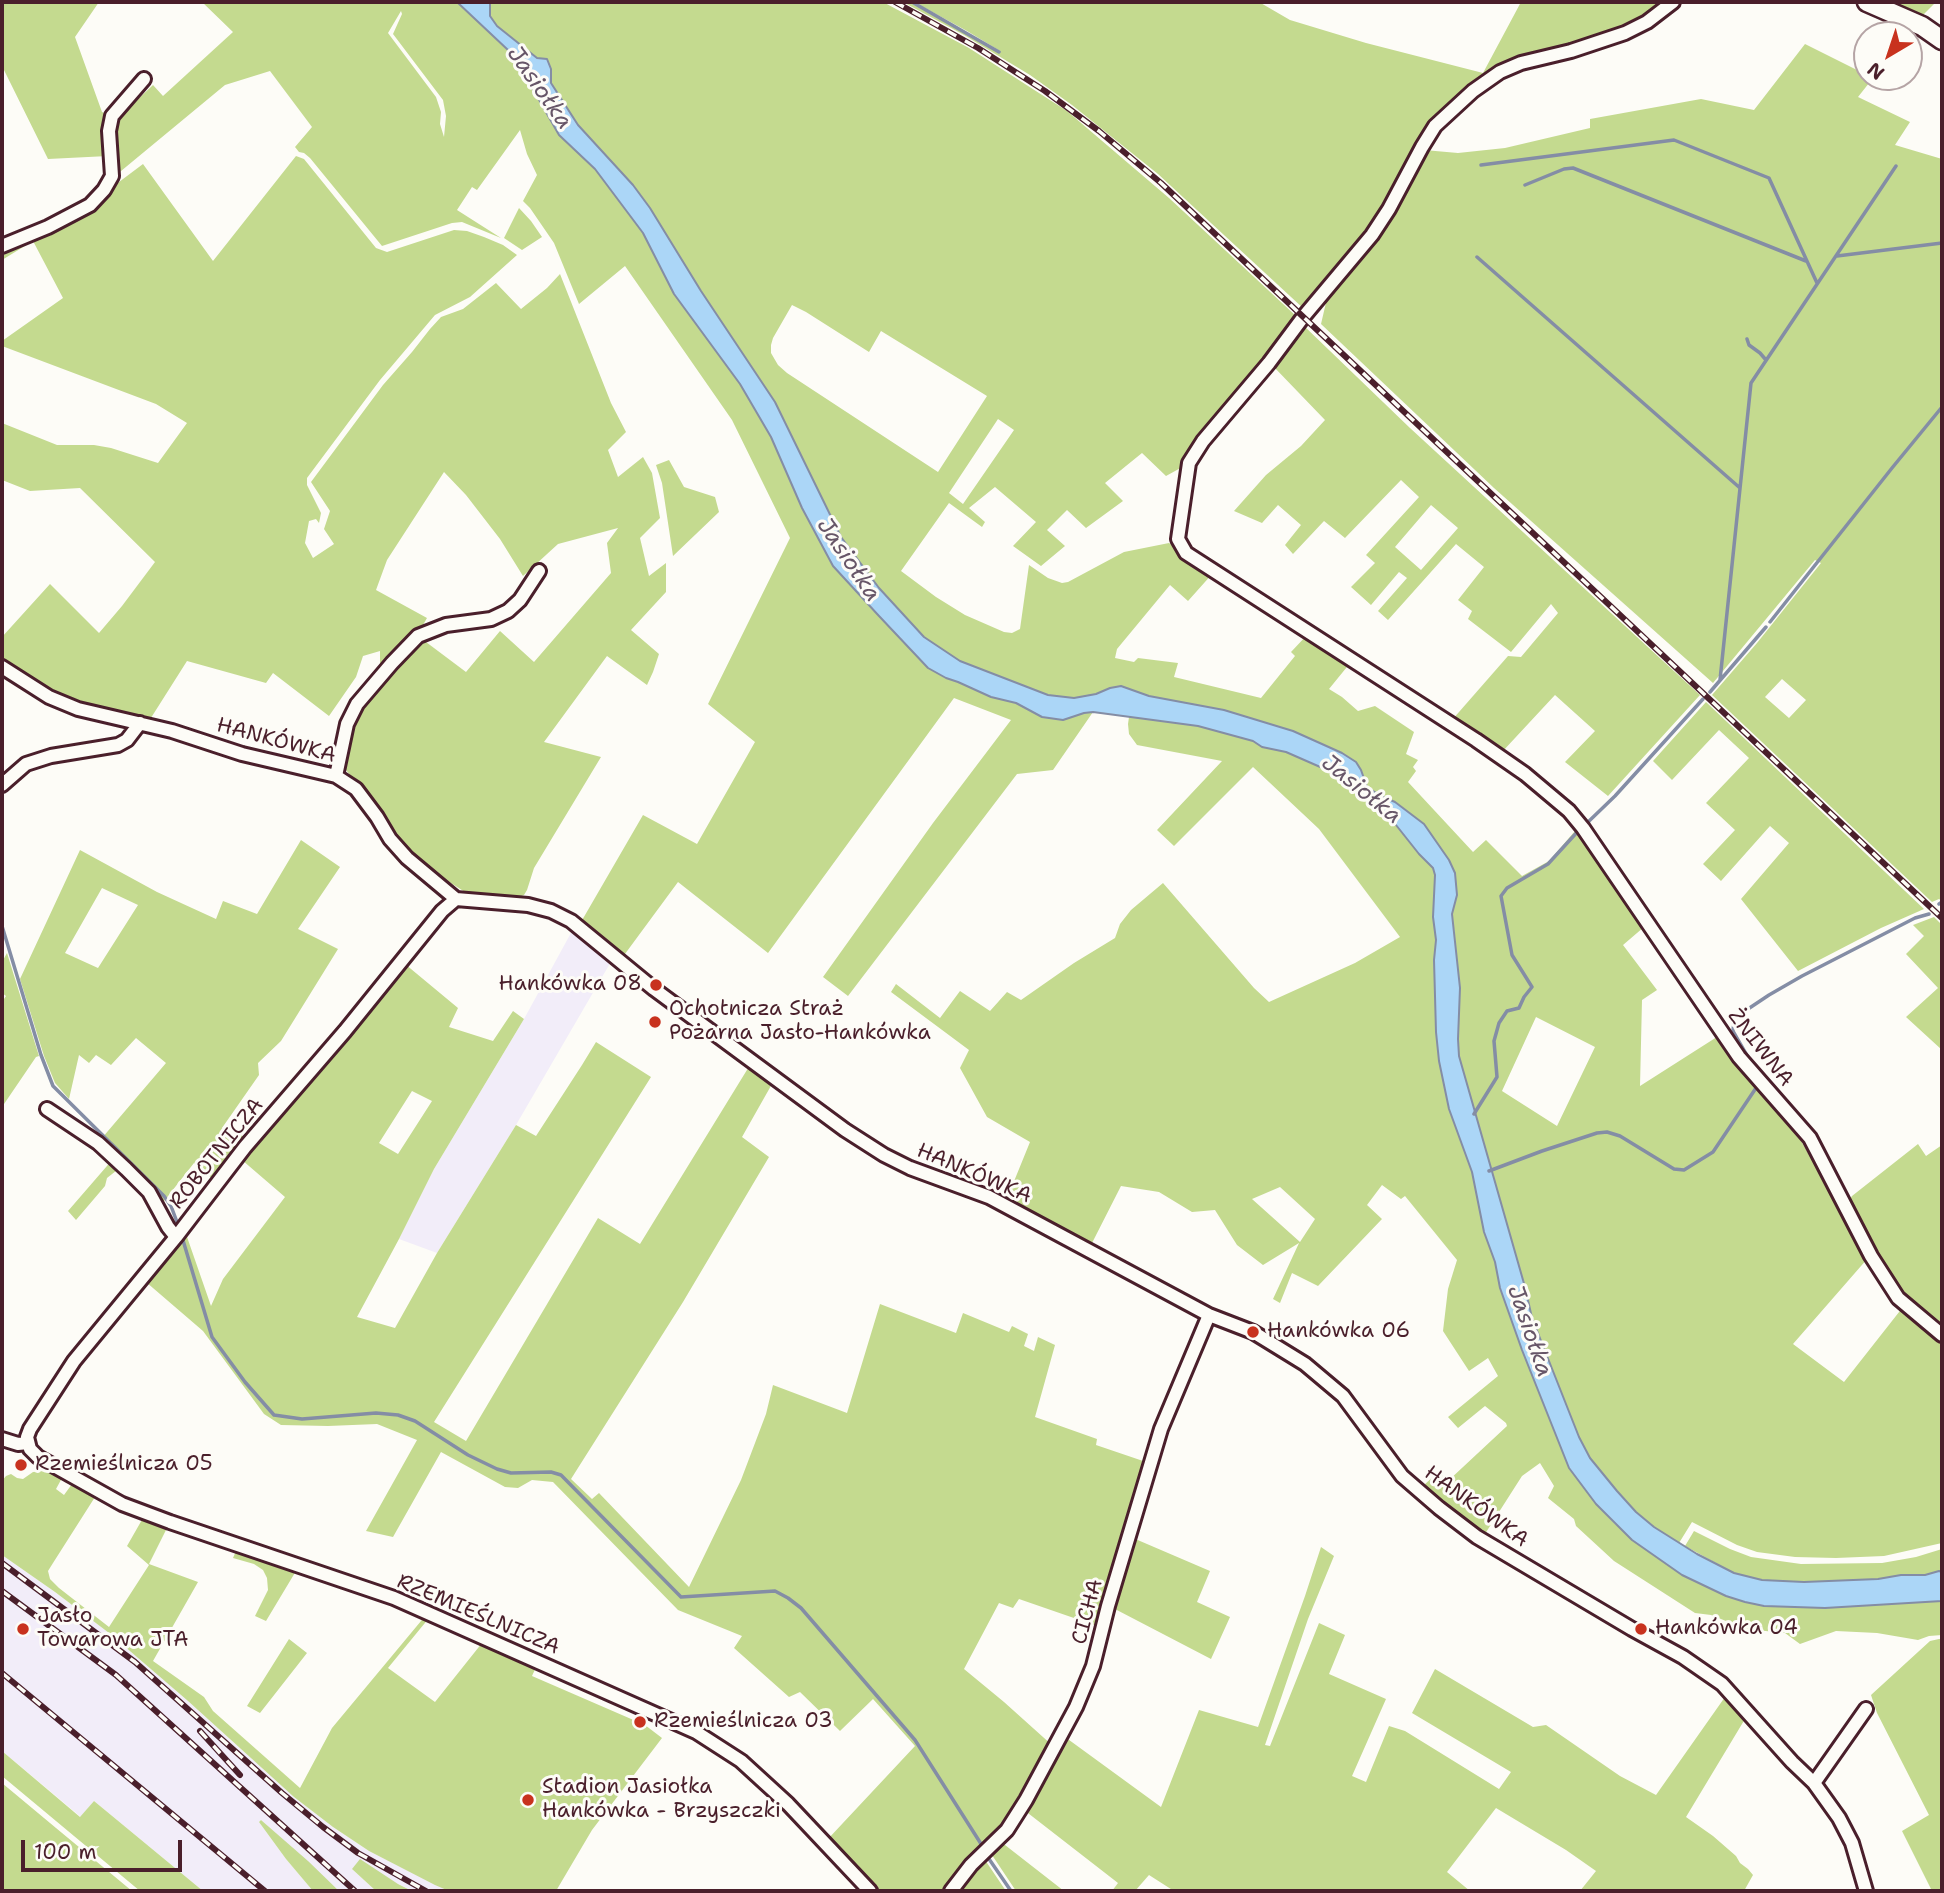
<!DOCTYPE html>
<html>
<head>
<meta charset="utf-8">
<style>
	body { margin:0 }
	#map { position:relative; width:1944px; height:1893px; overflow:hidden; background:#fdfcf7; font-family:"Shantell Sans",sans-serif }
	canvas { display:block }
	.frame { position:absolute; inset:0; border:4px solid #4a1f2b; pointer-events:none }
	.north { position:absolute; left:1853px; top:21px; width:70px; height:70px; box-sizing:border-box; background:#fdfcf7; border:2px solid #b5a4a5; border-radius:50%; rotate:219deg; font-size:19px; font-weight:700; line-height:28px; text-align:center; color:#4a1f2b }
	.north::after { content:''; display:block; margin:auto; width:24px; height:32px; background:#c8321e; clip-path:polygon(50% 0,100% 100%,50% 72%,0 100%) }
	.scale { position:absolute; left:21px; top:1840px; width:161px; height:32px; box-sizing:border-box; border:4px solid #4a1f2b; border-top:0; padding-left:9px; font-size:21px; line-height:24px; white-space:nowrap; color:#4a1f2b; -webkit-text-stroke:5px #fdfcf7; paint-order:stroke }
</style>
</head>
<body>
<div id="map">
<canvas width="1944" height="1893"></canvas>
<div class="frame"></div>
<div class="north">N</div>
<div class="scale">100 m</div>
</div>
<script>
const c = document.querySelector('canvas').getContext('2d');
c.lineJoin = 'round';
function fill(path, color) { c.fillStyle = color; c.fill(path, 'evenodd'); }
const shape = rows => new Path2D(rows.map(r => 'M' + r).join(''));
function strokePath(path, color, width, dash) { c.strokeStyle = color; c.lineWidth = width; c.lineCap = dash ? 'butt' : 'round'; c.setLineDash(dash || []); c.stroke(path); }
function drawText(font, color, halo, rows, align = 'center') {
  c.font = font + ' "Shantell Sans",sans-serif'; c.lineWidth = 6; c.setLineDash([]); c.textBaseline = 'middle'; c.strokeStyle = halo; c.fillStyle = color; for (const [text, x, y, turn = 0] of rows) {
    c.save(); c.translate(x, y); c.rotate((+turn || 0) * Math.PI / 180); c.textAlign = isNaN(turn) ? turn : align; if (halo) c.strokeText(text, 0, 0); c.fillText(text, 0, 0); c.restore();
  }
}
const built = shape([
	[572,931,612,960,516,1125,437,1253,399,1239,434,1169,524,1019],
	[2,1555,55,1592,109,1633,188,1701,294,1797,333,1827,369,1851,449,1891,412,1891,398,1884,352,1869,376,1891,339,1891,261,1820,259,1822,286,1859,313,1891,203,1891,94,1801,81,1817,2,1751]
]);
const green = shape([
	[2,2,99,2,75,37,102,112,109,115,108,156,48,159,2,66],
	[202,2,457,2,508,50,525,75,559,135,595,169,643,233,674,294,740,384,771,437,802,508,833,566,879,616,928,668,946,678,958,682,991,697,1016,703,1042,717,1063,720,1084,713,1093,712,1053,770,1017,774,848,996,823,977,933,823,1011,720,954,698,768,953,678,882,622,958,581,922,643,815,697,844,755,742,708,704,790,538,732,420,625,266,579,304,554,243,530,208,523,201,537,175,527,154,520,130,477,190,472,187,457,210,501,238,462,222,452,223,382,246,310,158,304,153,299,152,295,147,312,127,270,71,225,85,115,176,113,131,117,119,153,85,163,96,233,32],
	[401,11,402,14,393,34,443,100,446,116,444,137,440,124,441,112,436,97,388,33],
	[490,2,883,2,969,48,1067,111,1169,198,1296,316,1267,359,1186,465,1166,476,1142,453,1105,483,1123,501,1086,528,1067,510,1047,530,1065,546,1041,566,1013,546,1036,522,995,487,969,508,985,522,982,527,949,503,901,571,936,597,965,615,1004,632,1012,633,1020,629,1029,565,1048,578,1062,583,1068,582,1124,552,1169,543,1213,573,1188,601,1170,585,1117,649,1115,658,1134,662,1138,658,1178,663,1174,677,1261,698,1295,656,1291,652,1307,635,1351,662,1329,689,1342,697,1358,711,1375,706,1414,732,1406,754,1418,760,1413,767,1416,771,1408,782,1473,852,1486,840,1522,876,1549,861,1575,831,1644,927,1623,945,1657,990,1642,1000,1640,1086,1720,1035,1742,1072,1780,1112,1796,1132,1868,1258,1793,1344,1844,1382,1903,1307,1942,1340,1942,1543,1884,1556,1836,1558,1795,1557,1757,1552,1737,1545,1692,1522,1679,1543,1654,1527,1636,1512,1605,1477,1590,1458,1579,1437,1532,1318,1525,1287,1459,1056,1454,928,1452,914,1457,895,1424,824,1395,802,1381,796,1367,787,1361,770,1356,762,1342,753,1293,731,1224,710,1149,696,1121,686,1110,688,1096,694,1074,698,1048,695,960,661,924,637,879,588,841,537,775,402,701,291,650,208,633,185,578,125,551,83,551,69,497,26,490,16],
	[792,305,806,312,869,352,881,331,987,396,938,472,787,373,778,365,771,353,771,345,773,338],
	[998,419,1014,430,963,504,949,493],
	[1536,1017,1595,1047,1557,1126,1502,1091],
	[903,2,910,2,999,53,1000,51,967,31,914,2,1259,2,1290,20,1366,43,1483,73,1521,2,1658,2,1659,5,1642,21,1525,60,1454,104,1381,218,1304,309,1158,174,1072,105,1030,75,964,35],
	[1896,2,1936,2,1920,18,1894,4],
	[1805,44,1867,75,1867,77,1873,78,1858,97,1910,122,1895,145,1942,159,1942,901,1939,899,1932,902,1712,695,1757,643,1821,563,1815,560,1713,683,1494,488,1321,324,1328,294,1424,150,1458,153,1505,148,1590,128,1590,119,1701,99,1754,110],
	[1782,679,1806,700,1789,718,1765,697],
	[296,156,304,159,376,248,387,252,454,230,467,231,484,237,503,245,517,255,470,297,435,315,380,380,307,478,307,485,321,513,319,523,316,519,309,521,305,543,313,558,334,544,324,529,330,511,311,482,383,385,412,352,430,329,441,317,463,309,496,283,521,309,547,288,560,274,611,403,626,432,608,450,618,477,643,457,652,473,660,518,640,538,649,576,666,563,666,592,631,630,659,654,653,672,647,685,607,656,544,742,601,757,534,868,527,890,524,895,519,897,465,892,432,871,406,849,343,766,350,727,360,707,422,639,466,672,500,631,534,662,611,573,607,543,618,528,558,544,523,576,500,539,466,495,444,472,387,560,376,590,427,618,419,632,380,673,380,651,363,656,356,677,329,716,273,673,266,683,187,661,149,721,82,705,54,694,2,662,2,637,50,584,99,633,122,606,155,562,80,488,30,491,2,480,2,423,57,445,94,445,111,448,158,463,187,423,156,404,2,346,2,341,63,298,33,241,2,260,2,252,36,239,75,220,100,202,115,185,143,164,213,261],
	[519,208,531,221,542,237,522,250,504,238],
	[1302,324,1410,428,1700,695,1608,796,1565,762,1595,731,1555,695,1502,752,1452,720,1508,656,1521,657,1558,613,1551,604,1511,652,1468,619,1472,611,1458,600,1484,567,1456,544,1388,620,1378,611,1407,578,1399,572,1371,605,1351,587,1375,563,1366,555,1419,497,1401,480,1345,538,1324,521,1293,554,1285,545,1301,525,1278,505,1262,523,1234,511,1266,475,1301,446,1325,420,1272,365],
	[1431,505,1458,528,1421,570,1395,547],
	[669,460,684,487,715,497,719,512,673,556,662,483,656,465],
	[1706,702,1924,909,1881,928,1798,971,1741,899,1789,843,1770,826,1721,881,1703,864,1735,830,1706,803,1749,758,1719,730,1672,780,1653,761],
	[1129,717,1198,726,1253,741,1262,747,1286,752,1343,777,1396,825,1419,854,1433,868,1435,875,1433,917,1436,940,1434,960,1436,1032,1439,1061,1449,1109,1472,1172,1484,1232,1495,1262,1500,1288,1522,1350,1569,1468,1596,1504,1615,1524,1682,1575,1726,1596,1764,1606,1825,1608,1942,1601,1942,1635,1929,1636,1918,1640,1877,1633,1836,1631,1800,1644,1785,1633,1746,1629,1711,1615,1695,1613,1614,1561,1576,1526,1574,1519,1548,1498,1554,1486,1540,1463,1522,1476,1483,1537,1422,1487,1439,1471,1448,1481,1507,1426,1506,1423,1485,1406,1458,1428,1448,1417,1498,1376,1488,1358,1469,1371,1443,1331,1448,1289,1457,1260,1405,1196,1401,1199,1382,1185,1367,1205,1382,1219,1318,1286,1292,1273,1280,1303,1273,1299,1299,1243,1263,1265,1237,1245,1215,1210,1192,1212,1159,1192,1121,1186,1091,1245,1006,1201,1030,1142,987,1117,960,1068,969,1050,891,992,896,984,940,1018,960,991,990,1011,1007,992,1021,1000,1074,963,1115,938,1120,924,1131,910,1163,883,1254,988,1269,1002,1355,963,1400,937,1319,829,1253,767,1174,846,1157,830,1222,761,1137,745,1129,734,1128,724],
	[1280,1187,1315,1219,1300,1242,1252,1199],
	[301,840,340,867,298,929,338,949,281,1041,258,1063,259,1075,222,1128,245,1137,214,1180,194,1163,161,1205,102,1138,166,1063,136,1038,111,1065,96,1055,89,1063,79,1055,69,1099,55,1083,44,1056,20,979,80,850,157,892,216,919,223,901,257,914],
	[102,888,138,905,98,968,65,953],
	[1934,917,1942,925,1942,1050,1906,1017,1938,988,1906,954,1924,936,1913,925],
	[7,953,39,1056,36,1057,2,1107,2,1002,6,996,2,993,2,962],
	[405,964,458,1008,449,1027,493,1041,513,1011,524,1019,434,1169,399,1239,357,1317,395,1328,437,1253,516,1125,536,1136,582,1065,596,1042,651,1077,434,1422,466,1441,598,1218,640,1244,750,1065,772,1084,742,1137,769,1157,683,1302,571,1479,592,1499,599,1493,689,1587,741,1480,766,1414,773,1385,847,1413,880,1304,956,1333,963,1313,1009,1332,1012,1326,1028,1334,1024,1346,1034,1351,1038,1337,1055,1345,1035,1417,1097,1439,1096,1445,1146,1462,1097,1626,1019,1599,1013,1608,999,1603,964,1669,1004,1702,1053,1746,1003,1826,946,1891,878,1891,828,1839,915,1746,873,1699,840,1731,800,1692,789,1697,734,1648,742,1636,678,1610,553,1482,532,1480,518,1488,505,1487,441,1452,393,1537,366,1531,417,1440,377,1424,328,1426,281,1425,264,1414,203,1331,146,1282,186,1234,211,1306,223,1279,285,1197,242,1160],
	[412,1091,432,1101,398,1154,379,1143],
	[1918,1144,1926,1156,1942,1145,1942,1327,1910,1303,1895,1284,1849,1201,1852,1196],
	[113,1159,121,1167,107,1178,105,1186,76,1220,68,1211],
	[43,1471,62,1478,56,1489,64,1495,72,1484,95,1497,53,1563,48,1571,50,1579,59,1588,109,1627,149,1565,127,1546,143,1518,167,1528,149,1564,198,1582,153,1661,204,1697,213,1711,300,1788,332,1728,426,1615,429,1618,388,1668,435,1702,482,1643,537,1665,532,1676,645,1725,662,1738,592,1830,556,1891,449,1891,435,1885,369,1851,333,1827,294,1797,188,1701,109,1633,55,1592,2,1555,2,1481,6,1476,11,1474,17,1478,23,1479,33,1472],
	[1694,1531,1730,1549,1751,1557,1801,1564,1882,1563,1916,1557,1942,1549,1942,1572,1926,1575,1901,1575,1878,1579,1804,1582,1762,1580,1734,1573,1685,1546],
	[1133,1538,1210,1571,1197,1602,1230,1617,1211,1659,1113,1608],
	[1321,1547,1334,1556,1308,1619,1265,1745,1270,1746,1319,1623,1345,1635,1329,1674,1386,1699,1352,1776,1366,1782,1389,1726,1405,1731,1499,1789,1511,1772,1412,1713,1435,1669,1533,1727,1546,1725,1620,1776,1656,1795,1725,1697,1745,1719,1686,1817,1713,1836,1736,1856,1740,1863,1748,1869,1753,1875,1744,1891,1580,1891,1596,1871,1566,1850,1496,1808,1447,1872,1470,1891,1174,1891,1149,1875,1135,1891,1112,1891,1118,1883,1024,1810,1065,1737,1161,1807,1199,1710,1258,1727,1305,1596],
	[236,1551,296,1571,266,1621,255,1616,268,1590,267,1578,263,1570,254,1564,233,1558],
	[289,1639,307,1653,260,1713,247,1706],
	[1939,1639,1942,1639,1942,1891,1932,1891,1902,1831,1929,1815,1877,1713,1871,1695,1930,1641],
	[2,1751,80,1817,94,1801,203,1891,140,1891,2,1776],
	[2,1783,56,1828,132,1891,2,1891],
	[261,1820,308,1861,339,1891,313,1891,286,1859,259,1822],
	[998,1845,1005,1845,1064,1891,1016,1891,990,1852],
	[983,1857,1006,1891,955,1891],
	[360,1859,398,1884,412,1891,376,1891,352,1869]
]);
const water = shape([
	[457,2,490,2,490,16,497,26,537,58,547,59,551,69,551,83,578,125,633,185,650,208,701,291,775,402,841,537,879,588,924,637,960,661,1048,695,1074,698,1096,694,1110,688,1121,686,1149,696,1224,710,1293,731,1342,753,1356,762,1361,770,1367,787,1381,796,1395,802,1424,824,1449,860,1455,873,1457,895,1452,914,1460,988,1458,1039,1459,1056,1525,1287,1532,1318,1579,1437,1590,1458,1617,1491,1636,1512,1654,1527,1697,1554,1734,1573,1762,1580,1804,1582,1878,1579,1901,1575,1925,1575,1939,1571,1942,1572,1942,1601,1825,1608,1764,1606,1745,1602,1726,1596,1682,1575,1632,1540,1596,1504,1569,1468,1522,1350,1500,1288,1495,1262,1484,1232,1472,1172,1449,1109,1439,1061,1436,1032,1434,960,1436,940,1433,917,1435,875,1433,868,1419,854,1396,825,1365,799,1343,777,1286,752,1262,747,1253,741,1198,726,1093,712,1084,713,1063,720,1042,717,1016,703,991,697,958,682,946,678,928,668,879,616,833,566,802,508,771,437,740,384,674,294,643,233,595,169,559,135,525,75,508,50,457,2]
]);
const stream = shape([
	[912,2,999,52],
	[1481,165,1674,140,1769,178,1817,283],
	[1525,185,1564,169,1573,168,1806,261],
	[1837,256,1942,243],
	[1477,257,1740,488],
	[1747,339,1749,345,1760,353,1766,360],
	[1770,622,1892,468,1942,407],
	[1720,680,1751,383,1896,166],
	[1710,692,1766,627],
	[1587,823,1615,796,1703,699],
	[1939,904,1942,902],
	[2,926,41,1055,53,1086,164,1196,171,1206,177,1222],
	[1752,1064,1733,1031,1734,1021,1739,1015,1769,995,1802,976,1915,918,1929,914],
	[1474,1114,1497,1077,1494,1041,1499,1023,1507,1011,1519,1008,1524,997,1532,987,1512,955,1501,896,1507,888,1548,864,1580,829],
	[1489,1171,1542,1151,1597,1133,1607,1132,1620,1136,1674,1169,1684,1170,1713,1152,1756,1088],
	[182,1237,212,1337,245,1382,274,1415,302,1419,376,1413,398,1415,415,1421,468,1455,497,1469,511,1473,551,1472,561,1475,681,1597,775,1591,788,1598,801,1608,915,1740,983,1847],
	[987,1856,1011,1891]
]);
const street = shape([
	[1673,2,1647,22,1625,33,1571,51,1521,63,1500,72,1473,91,1435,126,1422,147,1389,209,1372,235,1304,316,1269,363,1203,441,1189,463,1178,539,1186,553,1476,740,1525,774,1569,811,1583,828,1739,1057,1810,1138,1871,1256,1898,1298,1942,1335],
	[2,246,48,227,90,205,104,190,112,176,109,131,112,116,144,79],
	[2,667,49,697,78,709,172,731,242,754,336,776,356,789,377,817,390,839,407,858,456,899,528,905,551,911,571,921,654,989,845,1130,884,1155,910,1168,989,1197,1209,1315,1253,1332,1305,1364,1343,1396,1402,1476,1439,1508,1477,1537,1632,1629,1683,1657,1722,1684,1792,1762,1814,1783,1839,1818,1852,1843,1866,1891],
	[336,776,347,724,357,704,392,663,418,636,446,625,491,619,508,611,520,600,539,571],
	[2,785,26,764,51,756,118,745,127,740,140,723],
	[456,899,442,911,345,1031,245,1147,176,1237,74,1361,30,1429,27,1437,30,1449,38,1457,122,1504,170,1522,394,1598,696,1732,741,1761,788,1804,870,1891],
	[47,1109,98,1143,126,1169,149,1192,168,1227,176,1237],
	[2,1439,18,1444,28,1443],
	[1814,1783,1866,1709],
	[951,1891,971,1865,1007,1830,1026,1800,1076,1707,1093,1666,1108,1606,1161,1429,1209,1315]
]);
const secondary = shape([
	[1867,2,1922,26,1942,40]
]);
const rail = shape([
	[895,2,978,48,1045,91,1099,131,1161,183,1942,918],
	[2,1563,135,1662,282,1793,323,1827,358,1853,426,1891],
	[2,1591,116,1675,355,1891],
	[2,1673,265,1891],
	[200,1731,240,1775]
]);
const markers = [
	[656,985,7,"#c8321e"],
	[655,1022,7,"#c8321e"],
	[1253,1332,7,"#c8321e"],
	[21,1465,7,"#c8321e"],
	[23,1629,7,"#c8321e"],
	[1641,1629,7,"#c8321e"],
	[640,1722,7,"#c8321e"],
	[528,1800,7,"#c8321e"]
];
const streetNames = [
	["HANKÓWKA",276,741,15],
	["ŻNIWNA",1760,1048,52],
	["ROBOTNICZA",217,1154,-51],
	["HANKÓWKA",974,1174,23],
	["HANKÓWKA",1476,1507,36],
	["CICHA",1088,1612,-75],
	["RZEMIEŚLNICZA",478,1615,23]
];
const poiNames = [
	["Hankówka 08",642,985,"right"],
	["Ochotnicza Straż",669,1010],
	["Pożarna Jasło-Hankówka",669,1034],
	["Hankówka 06",1267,1332],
	["Rzemieślnicza 05",35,1465],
	["Jasło",37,1617],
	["Towarowa JTA",37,1641],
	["Hankówka 04",1655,1629],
	["Rzemieślnicza 03",654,1722],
	["Stadion Jasiołka",542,1788],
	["Hankówka - Brzyszczki",542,1812]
];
const waterNames = [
	["Jasiołka",539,88,55],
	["Jasiołka",848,560,56],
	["Jasiołka",1361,790,39],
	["Jasiołka",1529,1331,71]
];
fill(built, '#f2edf9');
fill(green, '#c4da8f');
fill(water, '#abd6f7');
strokePath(water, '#848da5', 2);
strokePath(stream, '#848da5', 3.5);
strokePath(street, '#4a1f2b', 18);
strokePath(secondary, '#4a1f2b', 23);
strokePath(street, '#fdfcf7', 12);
strokePath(secondary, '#fdfcf7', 18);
strokePath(rail, '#4a1f2b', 6);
strokePath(rail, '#fdfcf7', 3.5, [10]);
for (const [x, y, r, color] of markers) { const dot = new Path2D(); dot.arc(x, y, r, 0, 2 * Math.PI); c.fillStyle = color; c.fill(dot); strokePath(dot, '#fdfcf7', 2.5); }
drawText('21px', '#4a1f2b', '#fdfcf7', streetNames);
drawText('21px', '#4a1f2b', '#fdfcf7', poiNames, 'left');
drawText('italic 23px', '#675668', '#fdfcf7', waterNames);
</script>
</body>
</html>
